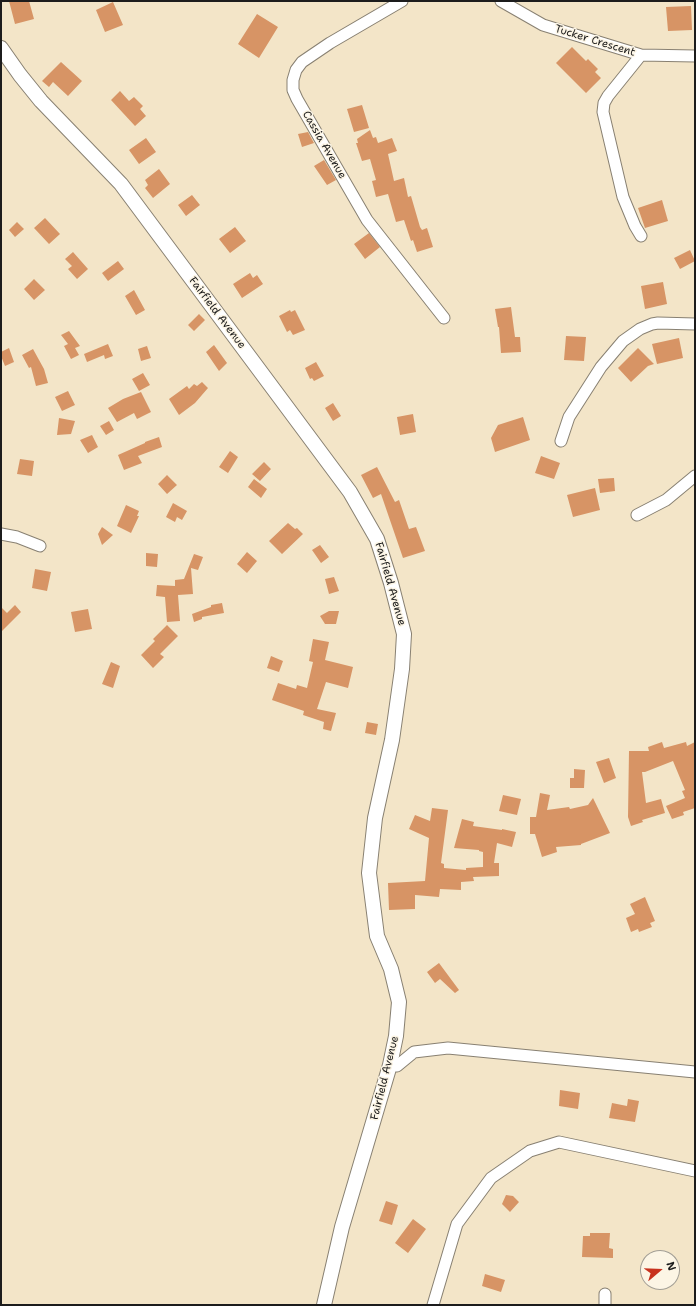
<!DOCTYPE html>
<html>
<head>
<meta charset="utf-8">
<style>
	body { margin:0 }
	#map { position:relative; width:696px; height:1306px; overflow:hidden; background:#f3e5c8; font-family:"Shantell Sans",sans-serif }
	canvas { display:block }
	.frame { position:absolute; inset:0; border:2px solid #1c1c1c; pointer-events:none }
	.north { position:absolute; left:640px; top:1250px; width:40px; height:40px; box-sizing:border-box; background:#fcf5e5; border:1px solid #a29e95; border-radius:50%; rotate:71deg; font-size:11px; font-weight:700; line-height:16px; text-align:center; color:#1c1c1c }
	.north::after { content:''; display:block; margin:auto; width:14px; height:18px; background:#c8321e; clip-path:polygon(50% 0,100% 100%,50% 72%,0 100%) }
</style>
</head>
<body>
<div id="map">
<canvas width="696" height="1306"></canvas>
<div class="frame"></div>
<div class="north">N</div>
</div>
<script>
const c = document.querySelector('canvas').getContext('2d');
c.lineJoin = 'round';
function fill(path, color) { c.fillStyle = color; c.fill(path, 'evenodd'); }
const shape = rows => new Path2D(rows.map(r => 'M' + r).join(''));
function strokePath(path, color, width, dash) { c.strokeStyle = color; c.lineWidth = width; c.lineCap = dash ? 'butt' : 'round'; c.setLineDash(dash || []); c.stroke(path); }
function drawText(font, color, halo, rows, align = 'center') {
  c.font = font + ' "Shantell Sans",sans-serif'; c.lineWidth = 3; c.setLineDash([]); c.textBaseline = 'middle'; c.strokeStyle = halo; c.fillStyle = color; for (const [text, x, y, turn = 0] of rows) {
    c.save(); c.translate(x, y); c.rotate((+turn || 0) * Math.PI / 180); c.textAlign = isNaN(turn) ? turn : align; if (halo) c.strokeText(text, 0, 0); c.fillText(text, 0, 0); c.restore();
  }
}
const building = shape([
	[9,1,29,1,34,19,15,24],
	[113,2,123,25,105,32,96,10],
	[691,6,692,30,668,31,666,7],
	[257,14,278,27,259,58,238,44],
	[572,47,586,61,588,59,598,69,595,72,601,78,586,93,556,63],
	[61,62,82,81,68,96,53,82,49,87,42,81],
	[120,91,129,101,134,97,143,106,140,109,146,116,135,126,111,100],
	[362,105,369,128,354,132,347,109],
	[370,130,373,138,376,137,378,143,392,138,397,151,388,154,394,181,404,178,408,197,411,196,420,227,422,230,427,228,433,247,417,252,413,240,411,241,404,220,396,222,388,194,376,197,372,181,376,180,370,159,362,161,356,143,358,143,357,139],
	[308,132,314,143,302,147,298,134],
	[146,138,156,152,139,164,129,150],
	[324,160,336,180,327,185,314,166],
	[159,169,170,184,153,198,145,188,148,185,145,180],
	[192,195,200,205,186,216,178,205],
	[662,200,668,221,645,228,638,208],
	[45,218,60,234,49,244,34,228],
	[17,222,24,229,15,237,9,230],
	[235,227,246,241,230,253,219,239],
	[369,233,380,247,365,259,354,244],
	[690,250,695,261,680,269,674,258],
	[73,252,88,269,77,279,68,269,72,266,65,259],
	[118,261,124,269,108,281,102,273],
	[250,273,253,278,257,275,263,284,242,298,233,284],
	[34,279,45,290,34,300,24,289],
	[663,282,667,304,645,309,641,286],
	[134,290,145,310,136,315,125,296],
	[511,307,515,337,520,337,521,352,501,353,499,327,498,327,495,309],
	[290,310,291,312,295,310,305,330,293,335,290,330,287,332,279,316],
	[199,314,205,320,194,331,188,325],
	[69,331,80,346,75,348,79,355,71,359,64,346,68,344,61,335],
	[566,336,586,337,584,361,564,360],
	[679,338,683,358,657,364,652,344],
	[108,344,113,356,105,359,104,355,87,362,84,354],
	[214,345,227,363,219,371,206,352],
	[147,346,151,358,141,361,138,349],
	[9,348,14,362,5,366,1,356,1,352],
	[638,348,654,364,648,366,631,382,618,368],
	[33,349,44,369,48,383,36,386,31,367,29,368,22,355],
	[316,362,324,376,314,381,312,378,310,379,305,368],
	[143,373,150,385,139,391,132,379],
	[202,382,208,388,195,403,179,415,169,399,187,386,189,389,194,384,197,386],
	[68,391,75,405,62,411,55,397],
	[141,392,151,412,137,419,134,413,117,422,108,408,123,399],
	[333,403,341,416,333,421,325,408],
	[413,414,416,432,400,435,397,417],
	[523,417,530,440,495,452,491,438,498,425],
	[59,418,75,421,71,434,57,435],
	[109,421,114,430,106,435,100,426],
	[92,435,98,447,88,453,80,440],
	[159,437,162,447,138,456,142,463,124,470,118,455,145,443,145,442],
	[230,451,238,457,228,473,219,467],
	[541,456,560,463,554,479,535,473],
	[20,459,34,461,32,476,17,474],
	[264,462,271,469,260,481,252,474],
	[377,467,395,502,399,500,409,529,416,527,425,551,403,558,381,494,373,498,361,475],
	[167,475,177,485,167,494,158,484],
	[614,478,615,491,600,493,598,479],
	[254,479,267,489,261,498,248,487],
	[595,488,600,510,573,517,567,495],
	[173,503,187,511,182,520,177,517,175,522,166,517],
	[126,505,139,511,137,516,139,516,131,533,117,526],
	[288,523,295,529,297,528,303,534,282,554,269,541],
	[102,527,113,535,102,545,98,534],
	[320,545,329,557,321,563,312,550],
	[247,552,257,561,247,573,237,564],
	[146,553,158,554,157,567,146,566],
	[194,554,203,557,198,570,191,568,193,594,178,595,180,621,167,622,165,597,156,596,157,585,175,586,175,580,184,579],
	[35,569,51,572,47,591,32,588],
	[334,577,339,591,329,594,325,579],
	[222,603,224,613,202,617,202,619,194,622,192,614,211,607,211,605],
	[15,605,21,612,1,632,1,607,7,613],
	[88,609,92,629,75,632,71,612],
	[329,611,339,611,336,624,325,624,320,616],
	[167,625,178,636,160,654,164,657,153,668,141,655,155,641,153,639],
	[313,639,329,642,325,660,353,667,348,688,326,682,317,709,336,713,331,731,323,729,324,722,303,715,304,711,272,700,278,683,296,689,297,685,307,688,313,662,309,661],
	[271,656,283,661,279,672,267,668],
	[111,662,120,666,113,688,102,684],
	[367,722,378,724,376,735,365,733],
	[662,742,664,748,686,742,687,746,695,742,695,808,683,812,684,815,672,819,666,806,685,798,682,791,685,790,673,761,645,772,642,772,646,803,661,799,665,813,642,820,643,822,631,826,628,817,629,751,649,751,648,747],
	[609,758,616,778,604,783,596,762],
	[574,769,585,770,584,788,570,788,570,778,574,778],
	[540,793,550,795,547,810,569,807,570,809,588,805,593,798,610,833,581,844,581,845,556,847,557,852,542,857,535,834,530,834,530,817,536,817],
	[503,795,521,799,517,815,499,811],
	[432,808,448,810,441,863,444,864,444,868,466,870,466,868,483,867,483,852,479,851,479,850,454,848,462,819,474,822,473,826,502,830,502,829,516,832,512,847,497,843,494,863,499,863,499,876,473,877,474,881,461,882,461,890,440,889,439,897,415,895,415,909,389,910,388,883,425,881,429,838,409,829,415,815,430,821],
	[645,897,655,921,650,923,652,927,639,932,638,929,631,932,626,918,635,914,630,904],
	[439,963,459,990,455,993,440,979,435,983,427,972],
	[560,1090,580,1093,578,1109,559,1106],
	[628,1099,639,1101,635,1122,609,1118,612,1103,627,1106],
	[506,1195,513,1196,519,1202,510,1212,502,1204],
	[386,1201,398,1205,392,1225,379,1221],
	[413,1219,426,1229,408,1253,395,1243],
	[590,1233,610,1233,609,1248,613,1249,613,1258,582,1257,583,1236,590,1236],
	[485,1274,505,1280,501,1292,482,1286]
]);
const minor = shape([
	[402,1,330,43,302,62,296,70,293,80,293,90,297,99,367,220,444,318],
	[501,1,543,25,641,55,695,56],
	[641,236,635,226,623,197,603,112,604,103,608,96,641,55],
	[561,441,569,417,601,367,623,341,640,329,652,324,658,323,695,324],
	[637,515,666,500,695,476],
	[1,534,17,537,40,546],
	[390,1065,397,1066,414,1052,448,1048,695,1072],
	[433,1305,457,1224,491,1178,530,1151,559,1142,695,1171],
	[605,1305,605,1294]
]);
const tertiary = shape([
	[1,48,20,75,41,101,121,184,350,492,377,539,391,583,404,634,402,669,392,740,375,818,369,873,377,936,391,969,399,1002,396,1036,390,1065,342,1227,324,1305]
]);
const streetNames = [
	["Tucker Crescent",595,41,17],
	["Cassia Avenue",324,145,60],
	["Fairfield Avenue",217,313,53],
	["Fairfield Avenue",390,584,74],
	["Fairfield Avenue",385,1078,-76]
];
fill(building, '#d79465');
strokePath(minor, '#888072', 13);
strokePath(tertiary, '#888072', 16);
strokePath(minor, '#fff', 11);
strokePath(tertiary, '#fff', 14);
drawText('11px', '#1c1c1c', '#fcf5e5', streetNames);
</script>
</body>
</html>
